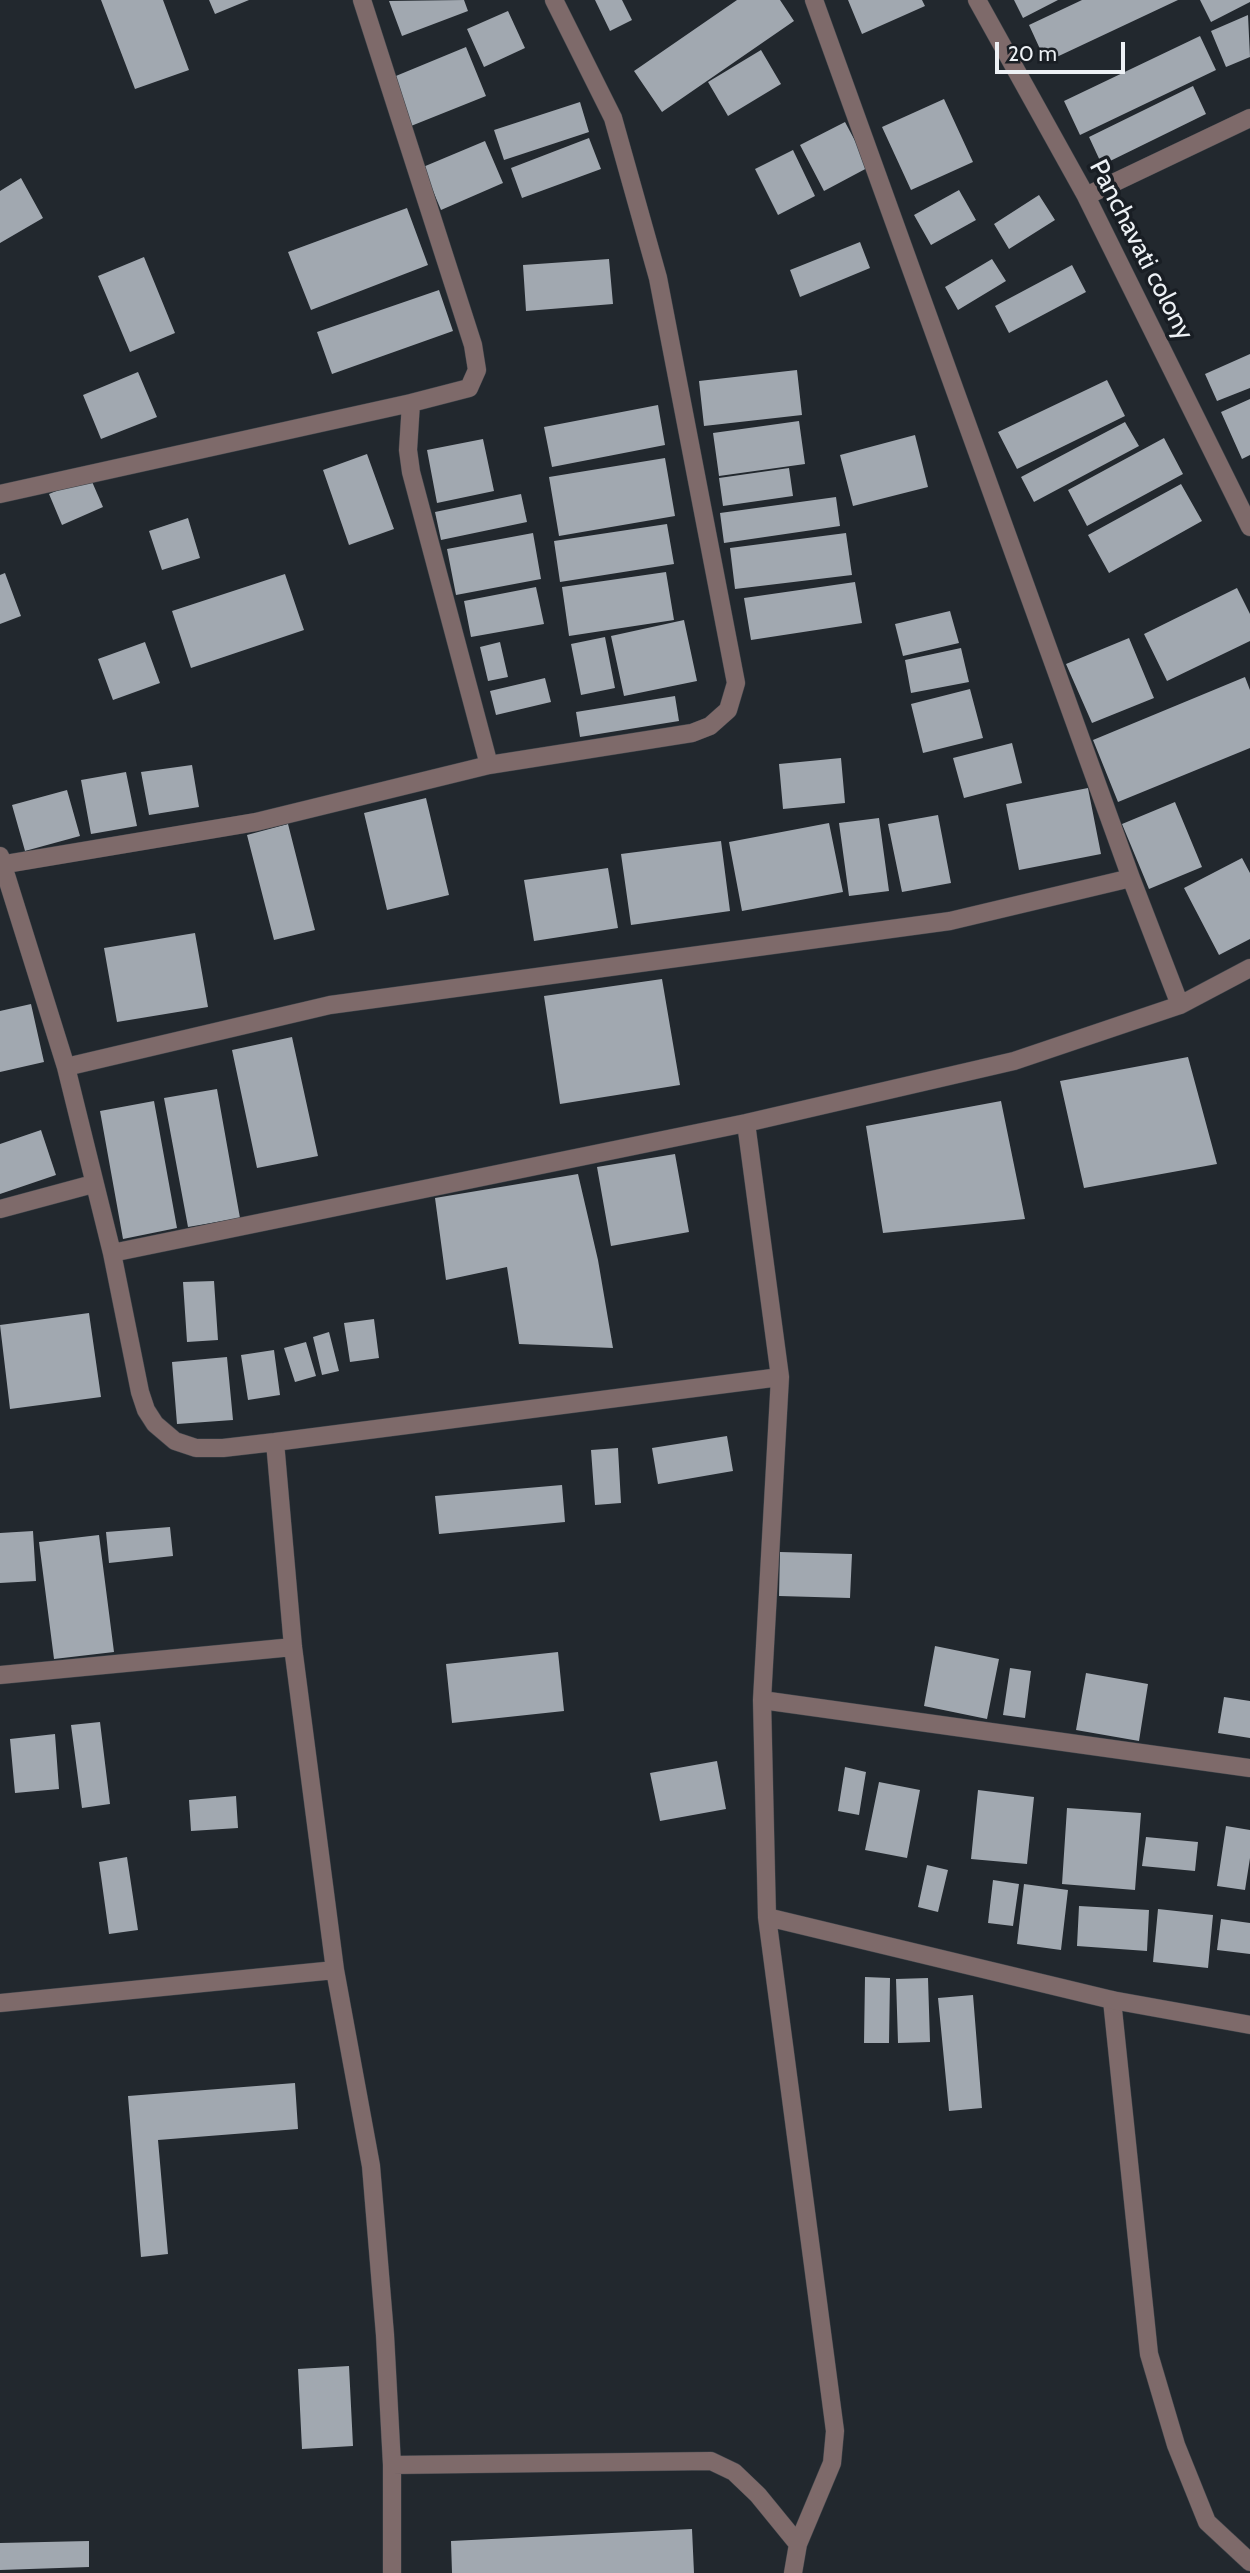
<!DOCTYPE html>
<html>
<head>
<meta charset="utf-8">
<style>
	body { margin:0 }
	#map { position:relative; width:1250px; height:2573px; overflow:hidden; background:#22282e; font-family:Cabin,sans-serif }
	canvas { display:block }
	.scale { position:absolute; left:995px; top:42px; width:130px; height:32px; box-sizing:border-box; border:4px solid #edf1f5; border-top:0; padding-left:9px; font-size:21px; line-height:24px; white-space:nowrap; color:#edf1f5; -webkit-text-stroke:5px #191e24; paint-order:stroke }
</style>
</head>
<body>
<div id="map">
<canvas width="1250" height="2573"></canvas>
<div class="scale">20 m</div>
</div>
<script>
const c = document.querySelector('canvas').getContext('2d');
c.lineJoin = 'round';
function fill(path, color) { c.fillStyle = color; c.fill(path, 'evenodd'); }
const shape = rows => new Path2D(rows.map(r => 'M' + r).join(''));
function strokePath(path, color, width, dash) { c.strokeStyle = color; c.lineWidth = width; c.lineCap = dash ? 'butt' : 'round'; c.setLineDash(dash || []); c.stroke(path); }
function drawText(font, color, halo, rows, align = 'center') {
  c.font = font + ' Cabin,sans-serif'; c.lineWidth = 7; c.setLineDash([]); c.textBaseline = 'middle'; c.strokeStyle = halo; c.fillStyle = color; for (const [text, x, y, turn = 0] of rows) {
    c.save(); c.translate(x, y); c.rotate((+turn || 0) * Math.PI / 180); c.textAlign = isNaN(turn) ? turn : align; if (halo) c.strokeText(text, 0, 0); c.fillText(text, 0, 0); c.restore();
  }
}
const building = shape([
	[101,0,163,0,189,70,135,89],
	[209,0,249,0,215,14],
	[464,0,468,11,402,36,389,1],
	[595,0,622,0,632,20,610,31],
	[737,0,780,0,794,21,662,112,634,71],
	[848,0,922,0,925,6,862,34],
	[1014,0,1058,0,1023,18],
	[1082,0,1178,0,1046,62,1029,25],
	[1200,0,1250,0,1250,2,1211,22],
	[508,11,525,48,484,67,467,29],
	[1248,15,1250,57,1226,67,1211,31],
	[1200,36,1216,70,1080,135,1064,101],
	[466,47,486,96,411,126,391,78],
	[761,50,781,84,728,116,708,82],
	[1193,86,1206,114,1102,165,1089,137],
	[944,99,973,162,911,190,882,127],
	[580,102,589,132,504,160,494,130],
	[845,122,869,167,824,191,800,145],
	[589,138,601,169,522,198,511,168],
	[485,141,503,183,441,210,423,167],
	[793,150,815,196,778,215,755,169],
	[21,178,43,218,0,243,0,191],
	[959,190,976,220,931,245,914,215],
	[1039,195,1055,220,1009,249,994,224],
	[407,208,428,265,311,310,288,252],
	[860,242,870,268,800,297,790,270],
	[144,257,175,333,130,352,98,276],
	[609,259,613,304,526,311,523,265],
	[992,259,1006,281,958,310,945,287],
	[1072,265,1086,292,1009,333,995,306],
	[439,290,453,331,332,374,317,332],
	[1250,354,1250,388,1217,401,1205,374],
	[797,370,802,415,704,426,699,381],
	[138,372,157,417,101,439,83,395],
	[1107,380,1125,416,1017,469,998,432],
	[1250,399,1250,455,1242,459,1221,412],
	[658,405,665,445,552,467,544,427],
	[799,421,805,464,719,476,713,433],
	[1125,422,1139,446,1034,502,1021,477],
	[915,435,928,487,853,506,840,455],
	[1164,438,1183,474,1087,526,1068,490],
	[483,439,494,491,437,503,427,450],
	[367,454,394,529,349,545,323,470],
	[665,458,675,516,559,536,549,477],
	[789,468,793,496,723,506,719,478],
	[90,477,103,507,62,525,49,494],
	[1181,484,1202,521,1109,573,1088,535],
	[521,494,527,522,441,540,435,512],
	[836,497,840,526,724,543,720,513],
	[188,518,200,558,162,570,149,531],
	[667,524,674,564,560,582,554,541],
	[533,533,541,579,456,595,447,549],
	[846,533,852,575,735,589,730,548],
	[666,572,674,620,569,636,562,587],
	[5,573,21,616,0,624,0,575],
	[285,574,304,630,191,668,172,611],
	[855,582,862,623,751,640,744,598],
	[536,587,544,624,471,637,464,601],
	[1237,588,1250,614,1250,641,1167,681,1144,634],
	[950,611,959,643,903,656,895,624],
	[684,620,697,681,624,696,611,636],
	[605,637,615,688,581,695,571,644],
	[1129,638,1154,698,1092,723,1066,664],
	[145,642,160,683,113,700,98,659],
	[500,642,508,677,488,681,480,647],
	[961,648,969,682,911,693,905,660],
	[1245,677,1250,690,1250,748,1118,802,1093,740],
	[545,678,551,702,496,715,490,691],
	[970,689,983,738,923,753,911,704],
	[675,696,679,721,580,737,576,712],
	[1012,743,1022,783,964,798,953,758],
	[841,758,845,803,783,809,779,764],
	[192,765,199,807,149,815,141,772],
	[126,772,137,826,91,834,81,780],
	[1088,788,1101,854,1019,870,1006,804],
	[67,790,80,836,25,851,12,805],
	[426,798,449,895,387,910,364,813],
	[1175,802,1202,867,1149,889,1122,824],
	[938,815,951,883,902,892,888,824],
	[879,818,889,891,849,896,839,823],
	[829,823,843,892,742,911,729,842],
	[288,824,315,930,274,940,247,835],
	[721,841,730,911,631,925,621,854],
	[1242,858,1250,873,1250,939,1219,955,1184,888],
	[608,868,618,928,534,941,524,880],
	[195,933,208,1007,117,1022,104,948],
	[662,979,680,1085,560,1104,544,996],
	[31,1004,44,1062,0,1072,0,1011],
	[292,1037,318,1156,257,1168,232,1050],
	[1188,1057,1217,1164,1084,1188,1060,1081],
	[217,1089,240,1218,188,1227,164,1098],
	[154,1101,177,1228,123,1239,100,1111],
	[1001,1101,1025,1219,883,1233,866,1126],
	[41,1130,56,1175,0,1194,0,1144],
	[675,1154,689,1232,611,1246,597,1167],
	[578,1174,598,1260,613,1348,519,1344,507,1267,446,1280,435,1198],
	[214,1281,218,1340,187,1342,183,1282],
	[89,1313,101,1397,10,1409,0,1325],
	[374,1319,379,1358,350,1362,344,1323],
	[329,1332,339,1371,322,1375,313,1337],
	[306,1342,316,1376,295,1382,284,1348],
	[274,1350,280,1395,248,1400,241,1355],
	[227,1357,233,1420,177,1424,172,1362],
	[727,1436,733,1471,658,1484,652,1448],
	[618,1448,621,1503,595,1505,591,1450],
	[562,1485,565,1522,439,1534,435,1496],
	[170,1527,173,1556,109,1563,106,1532],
	[33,1531,36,1581,0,1583,0,1533],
	[99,1535,114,1652,54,1659,39,1542],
	[780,1552,852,1554,850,1598,779,1596],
	[935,1646,999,1659,987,1719,924,1706],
	[558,1652,564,1711,452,1723,446,1664],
	[1010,1668,1031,1671,1025,1718,1003,1715],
	[1086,1673,1148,1684,1139,1741,1076,1730],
	[1224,1697,1250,1701,1250,1738,1218,1733],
	[100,1722,110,1804,82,1808,71,1725],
	[55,1734,59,1789,15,1793,10,1739],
	[717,1761,726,1809,660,1821,650,1773],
	[845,1767,866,1772,859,1815,838,1811],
	[879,1782,920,1790,907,1858,865,1850],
	[978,1790,1034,1797,1027,1864,971,1859],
	[236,1796,238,1828,191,1831,189,1800],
	[1067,1808,1141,1813,1135,1890,1062,1884],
	[1226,1826,1250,1830,1250,1858,1245,1890,1217,1886],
	[1146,1837,1198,1842,1195,1871,1142,1866],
	[127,1857,138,1930,109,1934,99,1862],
	[927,1865,948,1870,938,1912,918,1907],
	[993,1880,1019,1884,1013,1926,988,1923],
	[1024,1884,1068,1890,1061,1950,1017,1944],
	[1079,1906,1149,1910,1147,1951,1077,1946],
	[1158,1909,1213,1915,1208,1968,1153,1962],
	[1221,1919,1250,1923,1250,1954,1217,1950],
	[865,1977,890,1978,889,2043,864,2043],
	[928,1978,930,2042,898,2043,896,1979],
	[973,1995,982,2108,949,2111,938,1998],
	[295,2083,298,2129,158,2140,168,2254,141,2257,128,2096],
	[349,2366,353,2446,302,2449,298,2369],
	[692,2529,694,2573,452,2573,451,2541],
	[89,2541,89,2567,0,2570,0,2543]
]);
const lane = shape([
	[1112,2000,1149,2354,1176,2445,1207,2522,1250,2562]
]);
const street = shape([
	[362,0,473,345,477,370,469,388,411,403,408,450,411,472,489,765],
	[814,0,1131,878,1180,1005],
	[977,0,1086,196,1250,527],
	[1086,196,1250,118],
	[0,494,411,403],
	[0,856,66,1067,112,1253,140,1392,146,1410,155,1424,175,1441,196,1448,223,1448,275,1442,293,1647,335,1970,371,2166,385,2335,392,2465,392,2573],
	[0,865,256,822,489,765,692,733,710,726,728,710,736,683,658,278,613,118,554,0],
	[1250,968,1180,1005,1014,1061,746,1123,780,1377,762,1700,767,1917,1112,2000,1250,2025],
	[66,1067,330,1005,950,921,1131,878],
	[0,1209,93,1184],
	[112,1253,746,1123],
	[275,1442,780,1377],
	[0,1675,293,1647],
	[762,1700,1250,1768],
	[767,1917,835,2431,832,2463,798,2544,793,2573],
	[0,2003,335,1970],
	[392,2465,711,2461,734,2472,758,2495,798,2544]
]);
const streetNames = [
	["Panchavati colony",1141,250,63]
];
fill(building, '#a1a8b0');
strokePath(lane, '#3e444a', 19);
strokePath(street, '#3e444a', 19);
strokePath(lane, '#7e6a6a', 18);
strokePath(street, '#7e6a6a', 18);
drawText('26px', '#edf1f5', '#191e24', streetNames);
</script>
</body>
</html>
